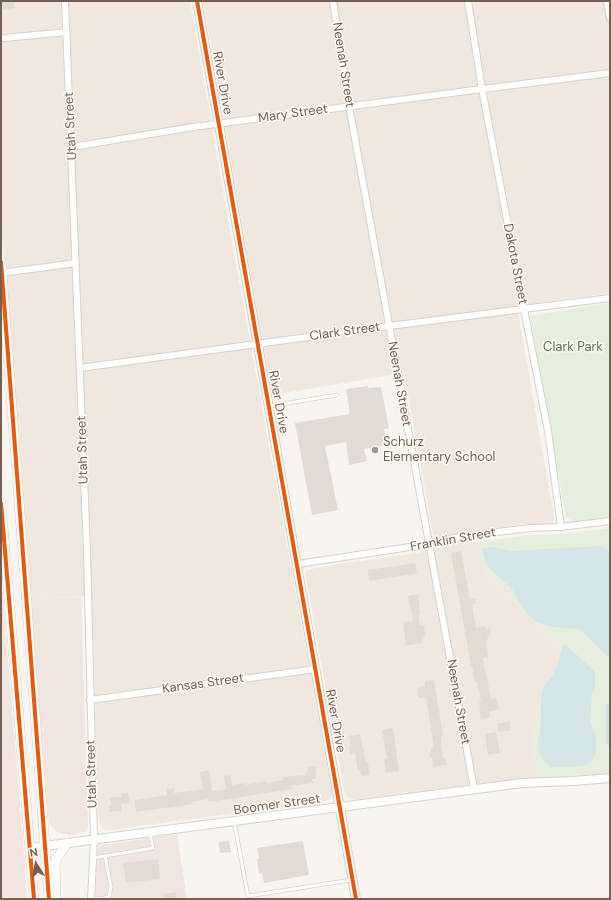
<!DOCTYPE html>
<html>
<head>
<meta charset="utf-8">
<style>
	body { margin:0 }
	#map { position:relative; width:611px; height:900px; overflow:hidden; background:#f8f5f0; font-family:"DM Sans",sans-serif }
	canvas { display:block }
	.frame { position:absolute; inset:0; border:2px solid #755f51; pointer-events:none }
	.north { position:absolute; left:16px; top:844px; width:40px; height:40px; -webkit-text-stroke:3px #fefaf4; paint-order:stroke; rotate:349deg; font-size:11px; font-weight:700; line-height:16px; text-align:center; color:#755f51 }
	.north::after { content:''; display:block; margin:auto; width:14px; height:18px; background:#755f51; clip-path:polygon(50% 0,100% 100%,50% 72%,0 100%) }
</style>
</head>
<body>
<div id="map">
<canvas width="611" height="900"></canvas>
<div class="frame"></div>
<div class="north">N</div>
</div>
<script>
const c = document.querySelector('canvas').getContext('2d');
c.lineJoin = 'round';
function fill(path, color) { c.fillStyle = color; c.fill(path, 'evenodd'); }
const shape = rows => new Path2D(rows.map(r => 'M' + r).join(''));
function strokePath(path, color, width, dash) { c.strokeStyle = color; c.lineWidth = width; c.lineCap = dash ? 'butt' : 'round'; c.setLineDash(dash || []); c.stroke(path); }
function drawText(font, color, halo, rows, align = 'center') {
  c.font = font + ' "DM Sans",sans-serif'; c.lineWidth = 3; c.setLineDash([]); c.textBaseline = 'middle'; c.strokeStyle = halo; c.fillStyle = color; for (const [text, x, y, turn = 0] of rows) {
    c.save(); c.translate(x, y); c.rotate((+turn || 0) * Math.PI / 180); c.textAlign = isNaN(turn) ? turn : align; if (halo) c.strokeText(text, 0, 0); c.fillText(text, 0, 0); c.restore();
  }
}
const residential = shape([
	[1,1,190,1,229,226,332,791,332,795,330,798,325,801,110,830,104,830,100,824,98,813,92,596,31,599,1,224],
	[203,1,610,1,610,293,517,306,554,517,554,521,552,524,548,525,524,524,475,531,483,565,488,575,501,585,526,613,546,631,561,649,559,660,552,676,545,684,541,696,533,739,535,761,541,778,468,785,355,800,348,797,345,794,305,573,307,570,320,567,436,550,404,373,272,395]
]);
const commercial = shape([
	[1,575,25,867,27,899,1,899],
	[81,597,88,825,87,830,84,832,69,835,57,832,50,824,48,813,31,599],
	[177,834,187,899,95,899,98,854,98,848,101,845]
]);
const green = shape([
	[610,303,610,518,575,522,566,517,530,316],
	[610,528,610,774,541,778,535,761,533,739,541,696,545,684,552,676,559,660,561,649,546,631,526,613,501,585,488,575,483,565,477,542,530,535,563,534]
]);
const water = shape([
	[600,546,610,550,610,659,589,638,579,629,553,627,536,622,526,613,512,589,487,566,482,549,492,547,513,551],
	[565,644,595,672,595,685,592,693,590,723,596,737,597,748,594,759,586,765,571,767,550,767,543,760,539,753,538,741,541,720,541,696,545,684,552,676,559,660,561,649],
	[610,703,610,749,606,742,606,705]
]);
const building = shape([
	[1,1,14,1,15,8,1,10],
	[368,386,368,388,381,387,389,428,384,429,387,445,364,449,367,461,349,465,346,442,325,446,338,510,312,515,295,423,350,414,346,389],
	[461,551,470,599,475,598,476,604,472,605,476,628,485,626,486,628,490,628,491,635,487,636,488,640,486,640,488,657,483,658,491,699,496,698,499,710,489,711,490,717,481,719,479,708,480,708,479,702,481,701,477,682,475,683,472,666,471,666,451,553],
	[415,563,417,573,369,581,368,570],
	[418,594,420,614,418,615,420,626,424,626,425,636,422,637,422,643,406,646,403,622,413,621,408,596],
	[434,680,443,736,441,736,442,741,441,741,443,758,446,758,447,765,433,767,432,758,430,758,429,752,431,752,431,748,434,747,426,697,418,698,417,688,425,687,425,681],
	[509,721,511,730,498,732,497,724],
	[393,728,399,771,386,773,384,759,387,759,382,730],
	[496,732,500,753,488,755,485,734],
	[360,734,366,763,368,763,370,775,361,776,360,770,358,770,355,754,350,755,349,746,351,746,350,736],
	[316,766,316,779,312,779,313,783,291,786,292,789,209,802,208,799,192,802,193,804,136,812,134,800,167,795,167,789,174,788,174,793,203,789,200,772,209,770,212,791,226,789,224,776,230,775,232,785,245,783,245,785,266,781,267,783,283,780,283,777,306,775,305,772,308,772,307,767],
	[128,793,130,803,121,804,121,811,109,812,109,806,111,805,110,798,122,797,121,794],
	[229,841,231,852,220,853,218,842],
	[303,841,309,875,264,883,262,873,259,874,257,859,259,859,257,848],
	[158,859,160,879,126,883,123,863],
	[176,892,177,899,164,899,163,894]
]);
const service = shape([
	[270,406,337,395],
	[234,821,248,896,351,880],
	[93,858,153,848,150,833],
	[91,898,103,899,109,896,111,887,105,856]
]);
const minor = shape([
	[65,1,87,550,94,840,91,899],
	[333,1,349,106,474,789],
	[468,1,482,89,524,309,548,431,561,527],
	[607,1,610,18],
	[4,38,67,32],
	[72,147,193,127,482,89,610,73],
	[1,273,76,263],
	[80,368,389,326,610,298],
	[298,564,429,544,465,536,530,528,561,527,610,521],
	[90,700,316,669]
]);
const tertiary = shape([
	[197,1,356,899],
	[30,848,522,783,573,781,610,778]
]);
const secondary = shape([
	[1,262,49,899],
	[1,503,34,899],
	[56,899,55,863,57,858,67,843]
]);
const cycleway = shape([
	[197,1,356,899],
	[1,262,49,899],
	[1,503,34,899]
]);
const markers = [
	[375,450,4,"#a39489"]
];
const streetNames = [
	["Neenah Street",343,65,81],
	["River Drive",222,83,80],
	["Mary Street",293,114,-8],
	["Utah Street",71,126,-93],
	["Dakota Street",515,264,79],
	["Clark Street",345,332,-8],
	["Neenah Street",399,384,80],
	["River Drive",278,402,80],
	["Utah Street",83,450,-92],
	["Franklin Street",453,540,-10],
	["Kansas Street",203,684,-8],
	["Neenah Street",458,702,80],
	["River Drive",335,721,80],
	["Utah Street",92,774,-92],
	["Boomer Street",277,805,-8]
];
const parkNames = [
	["Clark Park",573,348]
];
const poiNames = [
	["Schurz",383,443],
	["Elementary School",383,458]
];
fill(residential, '#f0e8df');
fill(commercial, '#f1e6df');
fill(green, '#e6eedc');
fill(water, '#d3e5e7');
fill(building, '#e2dbd5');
strokePath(service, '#d6d1cb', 4.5);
strokePath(minor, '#d6d1cb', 8);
strokePath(tertiary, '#d6d1cb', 10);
strokePath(secondary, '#d6d1cb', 10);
strokePath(service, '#fefefd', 3);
strokePath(minor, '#fefefd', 6);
strokePath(tertiary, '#fefefd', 8);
strokePath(secondary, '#fefefd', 9);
strokePath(cycleway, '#e8590c', 4);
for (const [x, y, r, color] of markers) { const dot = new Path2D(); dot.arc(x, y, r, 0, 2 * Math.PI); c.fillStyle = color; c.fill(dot); strokePath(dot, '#fefaf4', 1.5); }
drawText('13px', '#755f51', '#fefaf4', streetNames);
drawText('13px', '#56794b', '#fefaf4', parkNames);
drawText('13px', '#755f51', '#fefaf4', poiNames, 'left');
</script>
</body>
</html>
